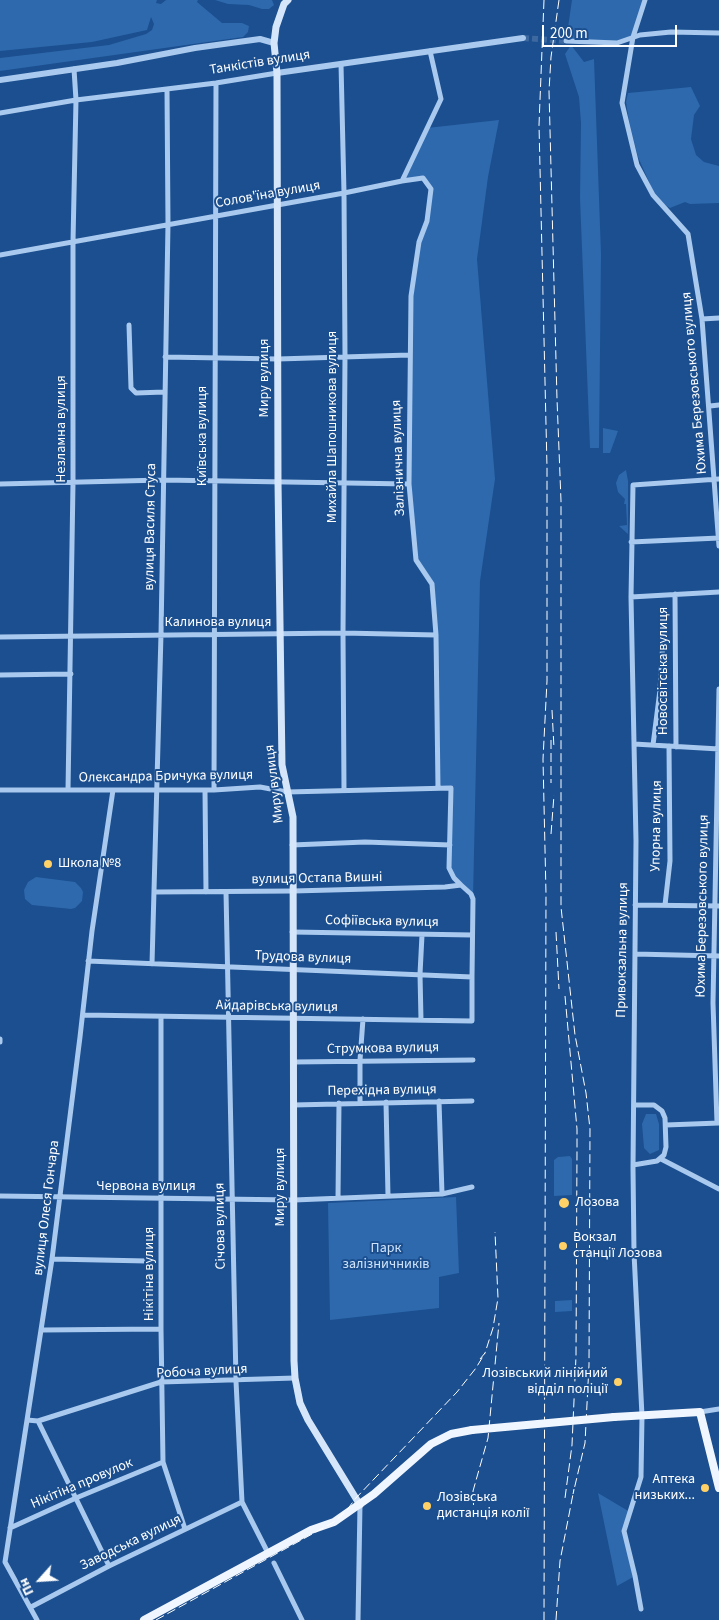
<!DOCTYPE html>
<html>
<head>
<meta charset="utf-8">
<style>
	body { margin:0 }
	#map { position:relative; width:719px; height:1620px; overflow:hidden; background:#1b4f8f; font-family:"Source Sans 3",sans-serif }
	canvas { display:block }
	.north { position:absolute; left:15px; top:1555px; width:50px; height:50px; -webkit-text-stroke:4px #1b4f8f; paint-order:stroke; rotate:244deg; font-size:14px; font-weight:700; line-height:20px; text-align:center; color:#fff }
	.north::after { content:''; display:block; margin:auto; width:18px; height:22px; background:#fff; clip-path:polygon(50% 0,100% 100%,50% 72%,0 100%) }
	.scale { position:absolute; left:542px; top:25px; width:135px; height:22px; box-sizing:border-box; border:2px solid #fff; border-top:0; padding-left:6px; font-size:15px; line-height:18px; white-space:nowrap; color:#fff; -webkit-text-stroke:4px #1b4f8f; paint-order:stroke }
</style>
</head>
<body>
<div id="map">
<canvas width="719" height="1620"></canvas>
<div class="north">Пн</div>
<div class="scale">200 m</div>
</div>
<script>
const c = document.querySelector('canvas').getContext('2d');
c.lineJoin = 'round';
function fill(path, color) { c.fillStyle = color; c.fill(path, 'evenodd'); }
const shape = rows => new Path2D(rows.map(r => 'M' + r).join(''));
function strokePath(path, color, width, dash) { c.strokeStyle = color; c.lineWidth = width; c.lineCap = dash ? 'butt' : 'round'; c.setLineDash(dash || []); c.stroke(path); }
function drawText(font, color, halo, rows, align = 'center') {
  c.font = font + ' "Source Sans 3",sans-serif'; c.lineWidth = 4; c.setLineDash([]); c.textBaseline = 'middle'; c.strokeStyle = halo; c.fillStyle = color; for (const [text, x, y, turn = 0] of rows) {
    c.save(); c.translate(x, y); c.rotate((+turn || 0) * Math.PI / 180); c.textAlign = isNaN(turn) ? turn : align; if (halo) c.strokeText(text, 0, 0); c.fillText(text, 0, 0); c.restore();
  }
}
const green = shape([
	[0,0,157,0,156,3,161,4,166,0,198,0,197,2,222,23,242,23,249,26,248,32,243,37,0,71,0,58,109,45,146,34,152,30,154,24,151,17,147,30,92,42,0,51],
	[215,0,272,0,274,5,269,9,262,9,249,5,228,4],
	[572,0,645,0,633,37,624,41,566,41],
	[571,45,584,62,594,59,601,254,599,448,590,448,580,198,581,123,579,97,565,54],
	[691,87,700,106,694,115,691,139,696,155,704,162,719,166,719,203,690,204,685,202,670,208,665,205,654,193,638,157,629,121,626,102,628,93],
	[499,120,488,177,477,259,495,479,480,581,473,899,451,874,451,788,438,788,436,635,432,584,416,560,409,484,411,296,419,242,427,221,431,189,423,179,402,181,427,128],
	[603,428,618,431,610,453,603,453],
	[626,470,628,481,628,534,619,526,627,525,626,504,624,504,625,499,618,492,616,483,619,475],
	[36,877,75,882,81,888,83,892,82,901,75,908,71,909,32,905,25,899,24,890,28,882],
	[646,1114,656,1114,659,1124,659,1150,650,1154,644,1148,642,1124],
	[558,1157,570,1156,572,1159,572,1195,554,1196,554,1160],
	[456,1197,459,1273,439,1277,439,1308,330,1320,328,1203],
	[572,1300,572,1311,555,1312,555,1301],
	[598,1493,630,1512,624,1531,635,1576,617,1586]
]);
const tertiaryTunnel = shape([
	[523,38,566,41]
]);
const minor = shape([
	[645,0,633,37,622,103,637,165,653,195,688,234,702,319,719,546],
	[566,41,617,43,640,35,671,32,719,33],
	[341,64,344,193,345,356,343,633,344,790],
	[0,113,76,100,216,83,277,73],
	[402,181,423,178,431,189,427,221,419,242,411,296,409,484,416,560,432,584,436,635,438,788],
	[0,255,344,193,402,181,441,99,430,51],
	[702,319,719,318],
	[129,325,131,388,136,393,164,392],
	[165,357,278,359,409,355],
	[710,406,719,405],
	[0,484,163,480,409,484],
	[631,542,719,538],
	[675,594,676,747],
	[631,597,719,592],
	[0,637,343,633,436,635],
	[0,675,71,674],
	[634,744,719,749],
	[653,745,660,690,663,641],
	[0,790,214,790,260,787,287,792,451,788,449,868,454,878,461,885],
	[68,790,73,483,73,241,76,100,74,69],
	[205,790,206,892],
	[214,790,216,83],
	[292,845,365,842,450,845],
	[155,892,293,891,445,887,461,885,471,894,473,899,472,977],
	[226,892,236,1381,242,1502,268,1553],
	[635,905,719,906],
	[665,905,670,861,669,746],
	[292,932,472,935],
	[635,954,719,956],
	[152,964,161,634,168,224,167,89],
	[83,1015,472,1021,472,977,88,961],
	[161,1017,161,1329,163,1462,185,1529],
	[421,1020,420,974,422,935],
	[0,1042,0,1039],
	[293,1062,473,1060],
	[439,1101,442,1194],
	[360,1102,360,1060,363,1019],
	[386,1102,388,1196],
	[293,1105,472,1101],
	[717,1123,713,1003,719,689],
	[666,1125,719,1123],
	[661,1159,719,1189],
	[633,1165,657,1161,664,1155,666,1147,665,1118,662,1111,654,1105,634,1105],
	[0,1196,294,1200,442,1194,472,1187],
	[338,1198,339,1103],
	[52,1259,147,1261],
	[42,1330,161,1329],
	[700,1412,719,1409],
	[27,1420,38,1421,161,1382,295,1378],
	[38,1421,109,1566],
	[10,1528,76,1498,163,1462],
	[274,1563,302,1620],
	[31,1607,109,1566,242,1502],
	[641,1609,635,1576,624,1531,641,1477,642,1416,634,1253,633,1168,636,841,631,597,633,485,719,479],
	[37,1620,5,1562,52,1259,80,1037,92,931,113,790],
	[358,1620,360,1505]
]);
const tertiary = shape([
	[277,73,523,38],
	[0,80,117,63,195,48,260,39,274,43]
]);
const secondary = shape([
	[288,0,284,4,276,27,274,43,277,73,278,482,282,765,293,817,294,1361,295,1378,300,1403,308,1420,360,1505]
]);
const primary = shape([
	[614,1417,700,1412,719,1488],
	[144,1620,311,1530,334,1522,374,1494,431,1444,451,1434,472,1430]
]);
const rail = shape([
	[544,0,539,125,547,467,547,681,543,759,546,894,544,1620],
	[559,0,551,57,549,91,557,399,561,501,561,907,575,1035,586,1093,590,1129,589,1365,585,1443,573,1494],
	[552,710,554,748],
	[551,740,551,783],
	[551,834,554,795],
	[556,932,559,989],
	[565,996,577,1129,577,1151,576,1356,572,1445,565,1498],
	[480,1359,485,1353,493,1328,498,1298,495,1232],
	[474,1518,473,1491,488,1438,499,1323],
	[156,1620,334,1522,347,1510,355,1499,457,1392,476,1368,485,1353],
	[556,1620,560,1561,574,1489]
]);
const primaryBridge = shape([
	[472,1430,614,1417]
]);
const markers = [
	[48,864,5,"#ffd166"],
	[564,1203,6,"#ffd166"],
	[563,1246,5,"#ffd166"],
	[618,1382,5,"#ffd166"],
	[705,1488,5,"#ffd166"],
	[427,1506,5,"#ffd166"]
];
const streetNames = [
	["Танкістів вулиця",260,63,-9],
	["Солов'їна вулиця",268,195,-10],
	["Миру вулиця",265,378,-90],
	["Юхима Березовського вулиця",695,383,-95],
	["Михайла Шапошникова вулиця",333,427,-90],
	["Незламна вулиця",62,429,-90],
	["Київська вулиця",203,436,-90],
	["Залізнична вулиця",399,458,-92],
	["вулиця Василя Стуса",151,527,-89],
	["Калинова вулиця",218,623],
	["Новосвітська вулиця",664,671,-90],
	["Олександра Бричука вулиця",166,777,-1],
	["Миру вулиця",275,784,-97],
	["Упорна вулиця",657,826,-89],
	["вулиця Остапа Вишні",317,879,-1],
	["Юхима Березовського вулиця",703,906,-89],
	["Софіївська вулиця",382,922,1],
	["Привокзальна вулиця",623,950,-89],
	["Трудова вулиця",303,958,2],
	["Айдарівська вулиця",277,1007,1],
	["Струмкова вулиця",383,1049,-1],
	["Перехідна вулиця",382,1091,-1],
	["Червона вулиця",146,1187],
	["Миру вулиця",281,1187,-90],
	["вулиця Олеся Гончара",47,1208,-83],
	["Січова вулиця",221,1226,-91],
	["Нікітіна вулиця",150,1274,-90],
	["Робоча вулиця",202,1372,-3],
	["Нікітіна провулок",82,1484,-23],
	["Заводська вулиця",131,1543,-26]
];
const poiNames = [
	["Школа №8",58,864],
	["Лозова",575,1203],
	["Вокзал",573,1238],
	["станції Лозова",573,1254],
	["Лозівський лінійний",608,1374,"right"],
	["відділ поліції",608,1390,"right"],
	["Аптека",695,1480,"right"],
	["низьких...",695,1496,"right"],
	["Лозівська",437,1498],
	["дистанція колії",437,1514]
];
const parkNames = [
	["Парк",386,1249],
	["залізничників",386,1265]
];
fill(green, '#2e69ad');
strokePath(tertiaryTunnel, '#3d69a0', 6, [6, 3]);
strokePath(minor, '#a9c9ee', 5);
strokePath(tertiary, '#a9c9ee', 6);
strokePath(secondary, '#d6e6fa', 7);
strokePath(primary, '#f0f6ff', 8);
strokePath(rail, '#fff', 1, [9, 4]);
strokePath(primaryBridge, '#f0f6ff', 8);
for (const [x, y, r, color] of markers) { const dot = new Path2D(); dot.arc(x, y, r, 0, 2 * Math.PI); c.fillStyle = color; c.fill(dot); strokePath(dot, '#1b4f8f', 2); }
drawText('14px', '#fff', '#1b4f8f', streetNames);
drawText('14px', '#fff', '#1b4f8f', poiNames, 'left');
drawText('14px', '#cfe3fa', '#1b4f8f', parkNames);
</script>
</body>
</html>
